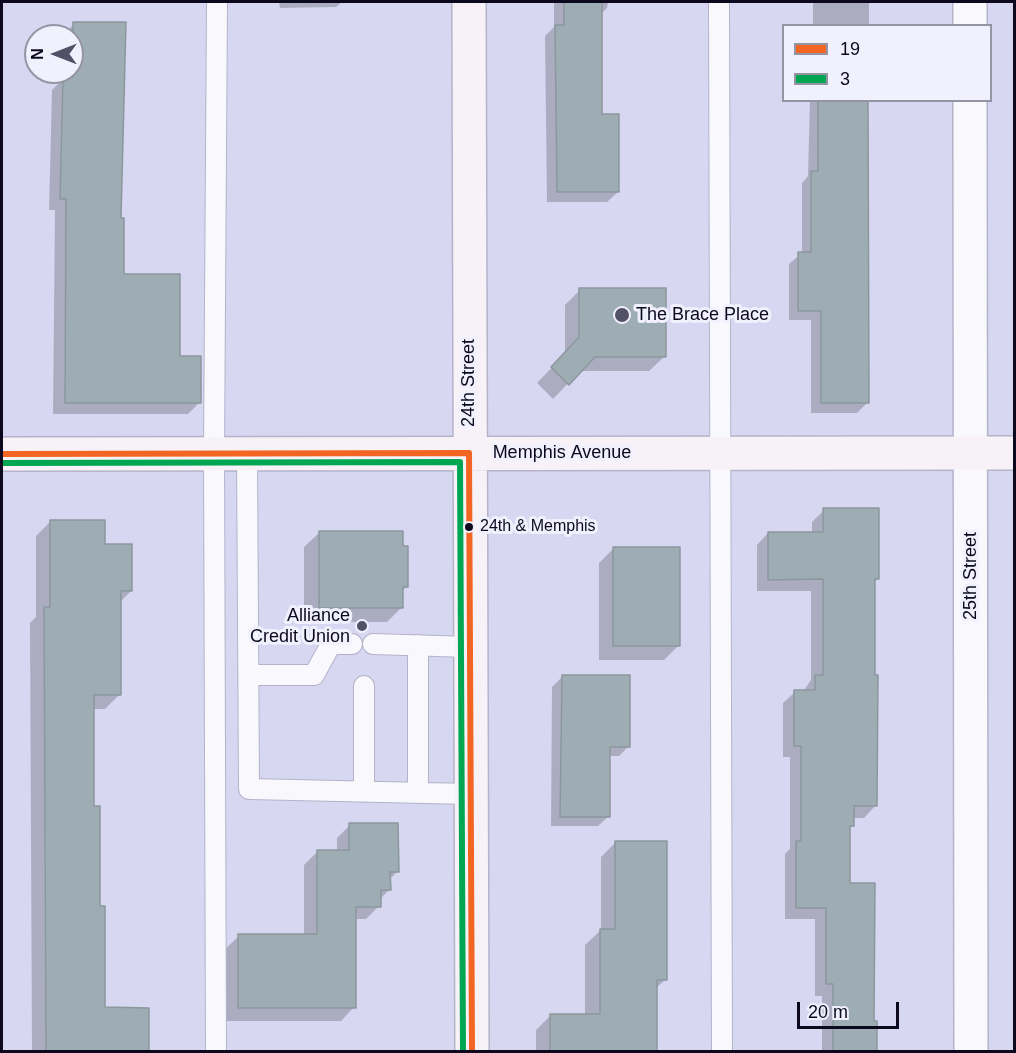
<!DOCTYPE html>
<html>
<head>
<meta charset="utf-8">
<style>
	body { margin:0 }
	#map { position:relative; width:1016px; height:1053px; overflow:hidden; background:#d8d7f2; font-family:Arial,sans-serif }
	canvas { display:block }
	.frame { position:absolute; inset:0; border:3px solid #0c091e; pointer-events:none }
	.legend { position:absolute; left:782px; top:24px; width:210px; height:78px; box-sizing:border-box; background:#f1f1fe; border:2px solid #9594a4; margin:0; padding:8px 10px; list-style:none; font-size:18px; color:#0c091e }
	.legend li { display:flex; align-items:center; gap:12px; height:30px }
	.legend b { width:30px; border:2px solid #9594a4 }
	.north { position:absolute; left:24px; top:24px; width:60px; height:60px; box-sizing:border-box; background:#f1f1fe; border:2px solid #9594a4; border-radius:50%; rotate:270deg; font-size:16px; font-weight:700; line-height:24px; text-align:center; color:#0c091e }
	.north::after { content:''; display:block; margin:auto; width:21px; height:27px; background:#535168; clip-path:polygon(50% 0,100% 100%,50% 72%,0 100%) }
	.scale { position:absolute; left:797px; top:1002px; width:102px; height:27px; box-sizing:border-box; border:3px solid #0c091e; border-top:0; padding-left:8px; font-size:18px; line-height:21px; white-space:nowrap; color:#0c091e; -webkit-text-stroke:4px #f1f1fe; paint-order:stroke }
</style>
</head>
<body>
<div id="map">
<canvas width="1016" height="1053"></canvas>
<div class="frame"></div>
<ul class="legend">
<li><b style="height:8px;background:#f26522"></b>19</li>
<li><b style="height:8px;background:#00a651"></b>3</li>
</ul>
<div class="north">N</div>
<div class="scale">20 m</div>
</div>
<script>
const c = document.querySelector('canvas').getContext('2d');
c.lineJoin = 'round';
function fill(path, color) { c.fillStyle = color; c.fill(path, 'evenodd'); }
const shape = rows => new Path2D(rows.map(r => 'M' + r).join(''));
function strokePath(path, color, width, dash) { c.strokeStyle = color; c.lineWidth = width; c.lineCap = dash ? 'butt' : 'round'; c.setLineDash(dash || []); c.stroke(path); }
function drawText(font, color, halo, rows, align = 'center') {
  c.font = font + ' Arial,sans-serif'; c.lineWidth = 6; c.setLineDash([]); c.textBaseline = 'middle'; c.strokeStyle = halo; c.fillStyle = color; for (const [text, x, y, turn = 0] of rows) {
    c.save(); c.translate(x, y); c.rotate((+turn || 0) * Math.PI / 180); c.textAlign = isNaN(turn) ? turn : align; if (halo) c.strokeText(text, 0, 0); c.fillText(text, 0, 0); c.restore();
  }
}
const shadow = shape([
	[279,2,342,2,336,7,280,8],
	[554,2,608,2,607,8,600,15,600,115,618,192,607,202,547,202,545,36,554,27],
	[813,2,869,2,869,26,813,26],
	[74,24,120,219,122,275,179,357,199,403,188,414,53,414,55,210,49,210,52,90,62,80,62,72,72,72,72,36,62,36],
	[810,100,868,100,867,403,857,413,811,413,811,320,789,320,789,264,802,253,802,183,808,176],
	[580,290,665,356,649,371,580,371,553,399,537,383,565,354,565,305],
	[824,510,878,578,874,582,875,806,864,818,853,818,853,825,849,829,849,884,876,1052,822,1052,822,996,815,996,815,919,785,919,785,854,790,849,790,757,783,757,783,703,795,692,803,692,811,680,811,591,757,591,757,545,768,533,812,533,812,522],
	[51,521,103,545,131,591,120,602,120,694,105,709,93,709,93,808,103,1009,147,1052,32,1052,30,623,36,617,36,536],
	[320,532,406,587,402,591,402,607,387,622,304,622,304,547],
	[614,548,679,645,664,660,599,660,599,563],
	[563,676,629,746,619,756,609,756,609,816,598,826,551,826,552,687],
	[350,825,397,872,389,880,389,890,379,900,379,906,366,919,354,919,354,1007,341,1021,225,1021,225,949,239,936,304,936,304,865,317,852,337,852,337,838],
	[616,842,666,979,655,989,655,1052,536,1052,536,1030,551,1015,585,1015,585,945,601,930,601,857]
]);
const building = shape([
	[564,2,602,2,602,114,619,114,619,192,557,192,555,25,564,25,564,2],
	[73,22,126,22,121,218,124,218,124,274,180,274,180,356,201,356,201,403,65,403,66,199,60,199,63,77,73,77,73,22],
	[818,100,868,100,869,403,821,403,821,311,798,311,798,252,811,252,811,171,818,171,818,100],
	[579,288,666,288,666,357,595,357,569,385,551,367,579,337,579,288],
	[823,508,879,508,879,579,875,579,875,675,878,675,877,806,854,806,854,826,850,826,850,883,875,883,874,1021,877,1021,877,1052,833,1052,833,984,826,984,826,908,796,908,796,841,801,841,801,746,794,746,794,690,815,690,815,675,823,675,823,579,768,580,768,532,823,532,823,508],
	[50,520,105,520,105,544,132,544,132,591,121,591,121,695,94,695,94,806,100,806,100,906,105,906,105,1007,149,1008,149,1052,46,1052,44,607,50,607,50,520],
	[319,531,403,531,403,546,408,546,408,587,403,587,403,608,319,608,319,531],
	[613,547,680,547,680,646,613,646,613,547],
	[562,675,630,675,630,747,610,747,610,817,560,817,562,675],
	[349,823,398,823,399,872,390,872,391,890,381,890,381,907,356,907,356,1008,238,1008,238,934,317,934,317,850,349,850,349,823],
	[615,841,667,841,667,980,657,980,657,1052,550,1052,550,1014,600,1014,600,929,615,929,615,841]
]);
const lane = shape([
	[719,2,722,1052],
	[247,453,249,789,470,794],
	[373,644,470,647],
	[418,645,418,793],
	[249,675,314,675,331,644,352,644],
	[364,686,364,791],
	[216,1052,214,453,217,2]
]);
const street = shape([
	[970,2,970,26],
	[970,100,971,1052]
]);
const secondary = shape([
	[469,2,472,1052],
	[2,454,1014,453]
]);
const bus1 = shape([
	[2,454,469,453,472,1052]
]);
const bus2 = shape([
	[2,463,460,462,463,1052]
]);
const markers = [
	[622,315,8,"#535168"],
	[469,527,5,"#0c091e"],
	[362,626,6,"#535168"]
];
const busNames = [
	["24th & Memphis",480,527]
];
const poiNames = [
	["The Brace Place",636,315],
	["Alliance",350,616,"right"],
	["Credit Union",350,637,"right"]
];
const streetNames = [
	["24th Street",469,383,-90],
	["Memphis Avenue",562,453],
	["25th Street",971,576,-90]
];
fill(shadow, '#0003');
fill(building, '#9eadb3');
strokePath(building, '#8a989e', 1.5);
strokePath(lane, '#b4b3ca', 22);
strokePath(street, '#b4b3ca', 36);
strokePath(secondary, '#b4b3ca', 36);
strokePath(lane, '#f9f9fd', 20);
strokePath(street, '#f9f9fd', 33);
strokePath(secondary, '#f6f2f8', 33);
strokePath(bus1, '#f26522', 6);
strokePath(bus2, '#00a651', 6);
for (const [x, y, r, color] of markers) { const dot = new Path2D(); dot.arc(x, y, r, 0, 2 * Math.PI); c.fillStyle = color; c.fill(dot); strokePath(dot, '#f1f1fe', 2); }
drawText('16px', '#0c091e', '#f1f1fe', busNames, 'left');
drawText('18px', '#0c091e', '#f1f1fe', poiNames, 'left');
drawText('18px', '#0c091e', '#f1f1fe', streetNames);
</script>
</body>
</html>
